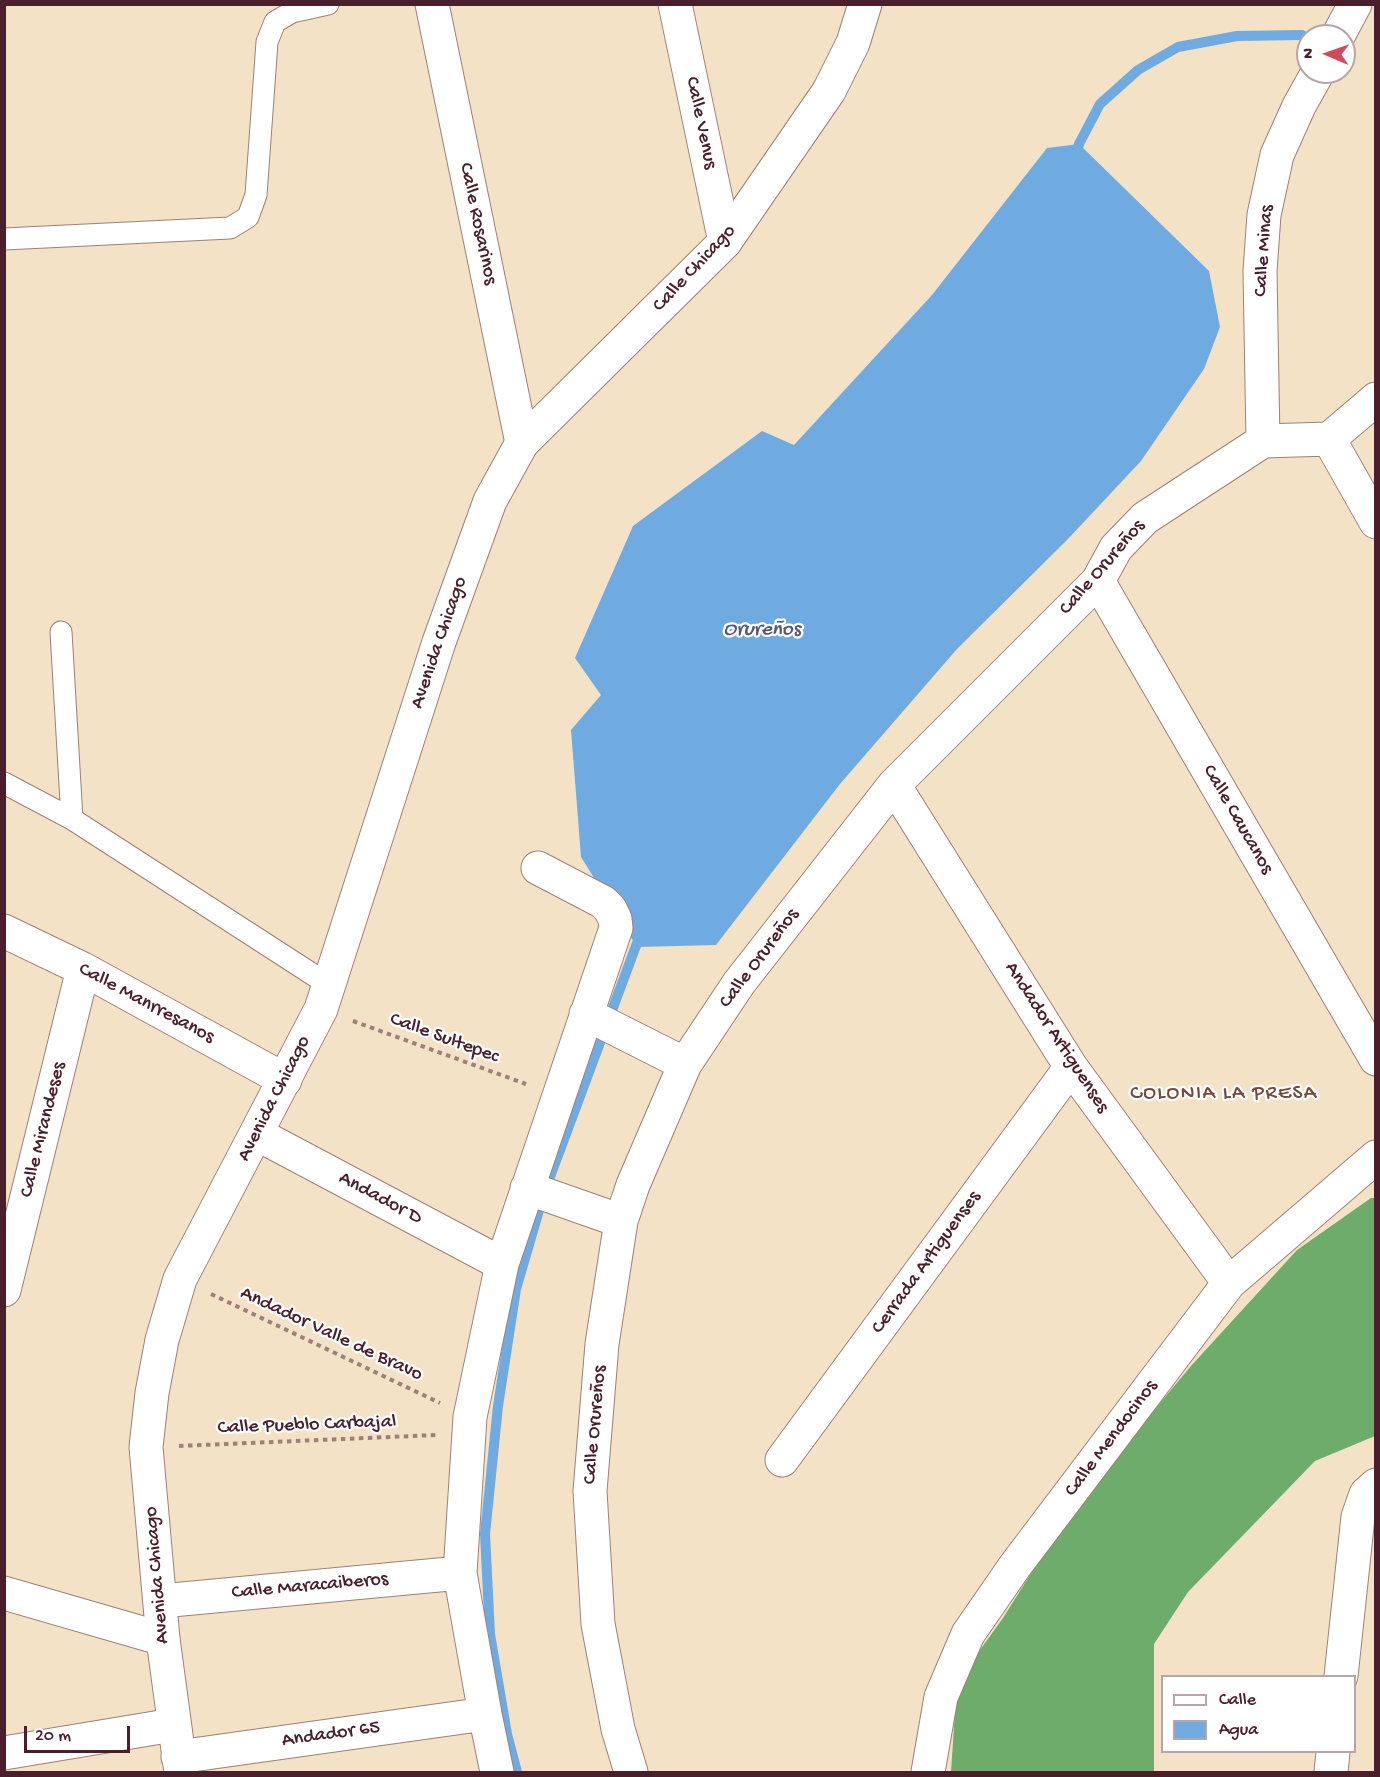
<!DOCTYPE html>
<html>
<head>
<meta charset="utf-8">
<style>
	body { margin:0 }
	#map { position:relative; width:1380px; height:1777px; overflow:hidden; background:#f3e2c6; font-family:"Gochi Hand",sans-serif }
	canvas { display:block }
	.frame { position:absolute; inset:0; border:6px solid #4a1f2b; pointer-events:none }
	.legend { position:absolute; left:1161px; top:1675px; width:195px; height:78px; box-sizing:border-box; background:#fff; border:2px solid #b7a5aa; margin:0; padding:8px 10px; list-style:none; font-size:18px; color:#4a1f2b }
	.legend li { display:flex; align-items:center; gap:12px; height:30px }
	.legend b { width:30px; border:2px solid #b7a5aa }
	.north { position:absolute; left:1296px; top:24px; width:60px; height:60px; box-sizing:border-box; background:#fff; border:2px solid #b7a5aa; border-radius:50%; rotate:272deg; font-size:16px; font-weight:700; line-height:24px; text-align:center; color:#4a1f2b }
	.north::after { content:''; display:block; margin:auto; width:21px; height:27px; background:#d1495b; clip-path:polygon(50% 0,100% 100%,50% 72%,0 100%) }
	.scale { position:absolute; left:24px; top:1726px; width:106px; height:27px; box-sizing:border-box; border:3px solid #4a1f2b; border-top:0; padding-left:8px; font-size:18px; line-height:21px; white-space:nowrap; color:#4a1f2b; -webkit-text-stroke:4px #fff; paint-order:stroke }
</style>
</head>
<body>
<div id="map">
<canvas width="1380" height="1777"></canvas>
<div class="frame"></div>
<ul class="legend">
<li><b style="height:8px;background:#fff"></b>Calle</li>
<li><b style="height:16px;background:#6fabe1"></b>Agua</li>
</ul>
<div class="north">N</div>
<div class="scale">20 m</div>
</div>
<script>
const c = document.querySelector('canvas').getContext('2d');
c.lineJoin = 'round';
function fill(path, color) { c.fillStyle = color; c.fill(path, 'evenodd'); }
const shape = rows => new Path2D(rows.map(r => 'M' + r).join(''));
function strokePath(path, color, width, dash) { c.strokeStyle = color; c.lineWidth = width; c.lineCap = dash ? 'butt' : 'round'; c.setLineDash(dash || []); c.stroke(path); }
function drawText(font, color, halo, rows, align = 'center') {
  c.font = font + ' "Gochi Hand",sans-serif'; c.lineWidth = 4.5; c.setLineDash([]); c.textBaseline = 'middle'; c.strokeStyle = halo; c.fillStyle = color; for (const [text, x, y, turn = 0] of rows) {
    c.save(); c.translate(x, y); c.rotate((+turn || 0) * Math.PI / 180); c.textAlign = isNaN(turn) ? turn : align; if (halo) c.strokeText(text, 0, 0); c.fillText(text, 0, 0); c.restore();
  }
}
const forest = shape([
	[1371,1198,1375,1198,1375,1436,1315,1461,1188,1592,1154,1644,1154,1772,951,1772,957,1682,1003,1618,1072,1508,1191,1366,1297,1250]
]);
const water = shape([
	[1079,144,1209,271,1220,327,1204,369,1141,461,1068,539,957,649,840,784,716,945,637,947,581,857,571,730,601,695,575,658,633,526,762,431,794,445,932,295,1047,148]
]);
const stream = shape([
	[1076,156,1079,144,1100,104,1138,70,1178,47,1237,36,1302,35],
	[517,1772,507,1734,490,1634,485,1534,498,1406,516,1289,544,1193,640,935]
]);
const path = shape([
	[353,1021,526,1084],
	[211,1294,440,1403],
	[179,1446,436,1435]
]);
const service = shape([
	[4,239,230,228,248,217,256,195,267,42,275,22,292,12,328,4],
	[61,632,72,819],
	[4,783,72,819,329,985]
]);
const minor = shape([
	[432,4,522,443],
	[675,4,725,242],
	[1338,36,1355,4],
	[1329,439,1376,522],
	[1263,441,1260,271,1264,215,1277,155,1299,106,1318,72],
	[1098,581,1376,1059],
	[894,785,1071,1067,1229,1283],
	[4,931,83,969,285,1080],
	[586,1014,685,1064],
	[257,1134,502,1264],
	[527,1188,621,1221],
	[4,1290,83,969],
	[782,1460,1071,1067],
	[4,1593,163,1639],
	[161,1601,460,1573],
	[1341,1676,1358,1517,1366,1494,1376,1485],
	[4,1753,173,1725],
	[178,1757,485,1714],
	[497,1772,485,1714,460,1573,470,1417,502,1264,616,928,615,919,610,909,603,902,538,868],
	[631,1772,618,1729,598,1624,590,1491,602,1344,621,1221,633,1185,685,1064,739,983,894,785,1098,581,1116,548,1145,518,1263,441,1329,439,1376,399],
	[928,1772,941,1697,968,1634,1015,1566,1229,1283,1376,1157],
	[1331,1772,1333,1752]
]);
const tertiary = shape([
	[181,1772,163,1639,146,1447,152,1393,162,1340,180,1279,321,1009,439,642,490,501,522,443,725,242,829,91,853,43,865,4]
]);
const streetNames = [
	["Calle Venus",700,123,78],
	["Calle Rosarinos",477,224,78],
	["Calle Minas",1265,251,-86],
	["Calle Chicago",695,269,-47],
	["Calle Orureños",1103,568,-49],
	["Avenida Chicago",440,643,-71],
	["Calle Caucanos",1237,820,60],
	["Calle Orureños",760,959,-53],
	["Calle Manrresanos",146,1004,28],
	["Andador Artiguenses",1056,1038,57],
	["Calle Sultepec",444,1039,20],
	["Avenida Chicago",275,1099,-63],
	["Calle Mirandeses",44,1130,-76],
	["Andador D",380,1199,28],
	["Cerrada Artiguenses",927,1263,-54],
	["Andador Valle de Bravo",331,1335,25],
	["Calle Orureños",596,1425,-85],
	["Calle Pueblo Carbajal",307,1426,-2],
	["Calle Mendocinos",1112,1439,-53],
	["Avenida Chicago",158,1575,-95],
	["Calle Maracaiberos",310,1587,-5],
	["Andador 65",331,1735,-8]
];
const waterNames = [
	["Orureños",762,631]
];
const neighbourhoodNames = [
	["COLONIA LA PRESA",1224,1095]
];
fill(forest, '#6eac6c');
fill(water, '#6fabe1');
strokePath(stream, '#6fabe1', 10);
strokePath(service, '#9e8078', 23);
strokePath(minor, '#9e8078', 35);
strokePath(tertiary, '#9e8078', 35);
strokePath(path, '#9e8078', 4, [4.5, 4.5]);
strokePath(service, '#fff', 21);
strokePath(minor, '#fff', 33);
strokePath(tertiary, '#fff', 33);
drawText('20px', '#4a1f2b', '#fff', streetNames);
drawText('italic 21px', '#595774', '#fff', waterNames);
c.letterSpacing = '1.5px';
drawText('21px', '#774a3e', '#fff', neighbourhoodNames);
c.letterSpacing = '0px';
</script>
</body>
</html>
